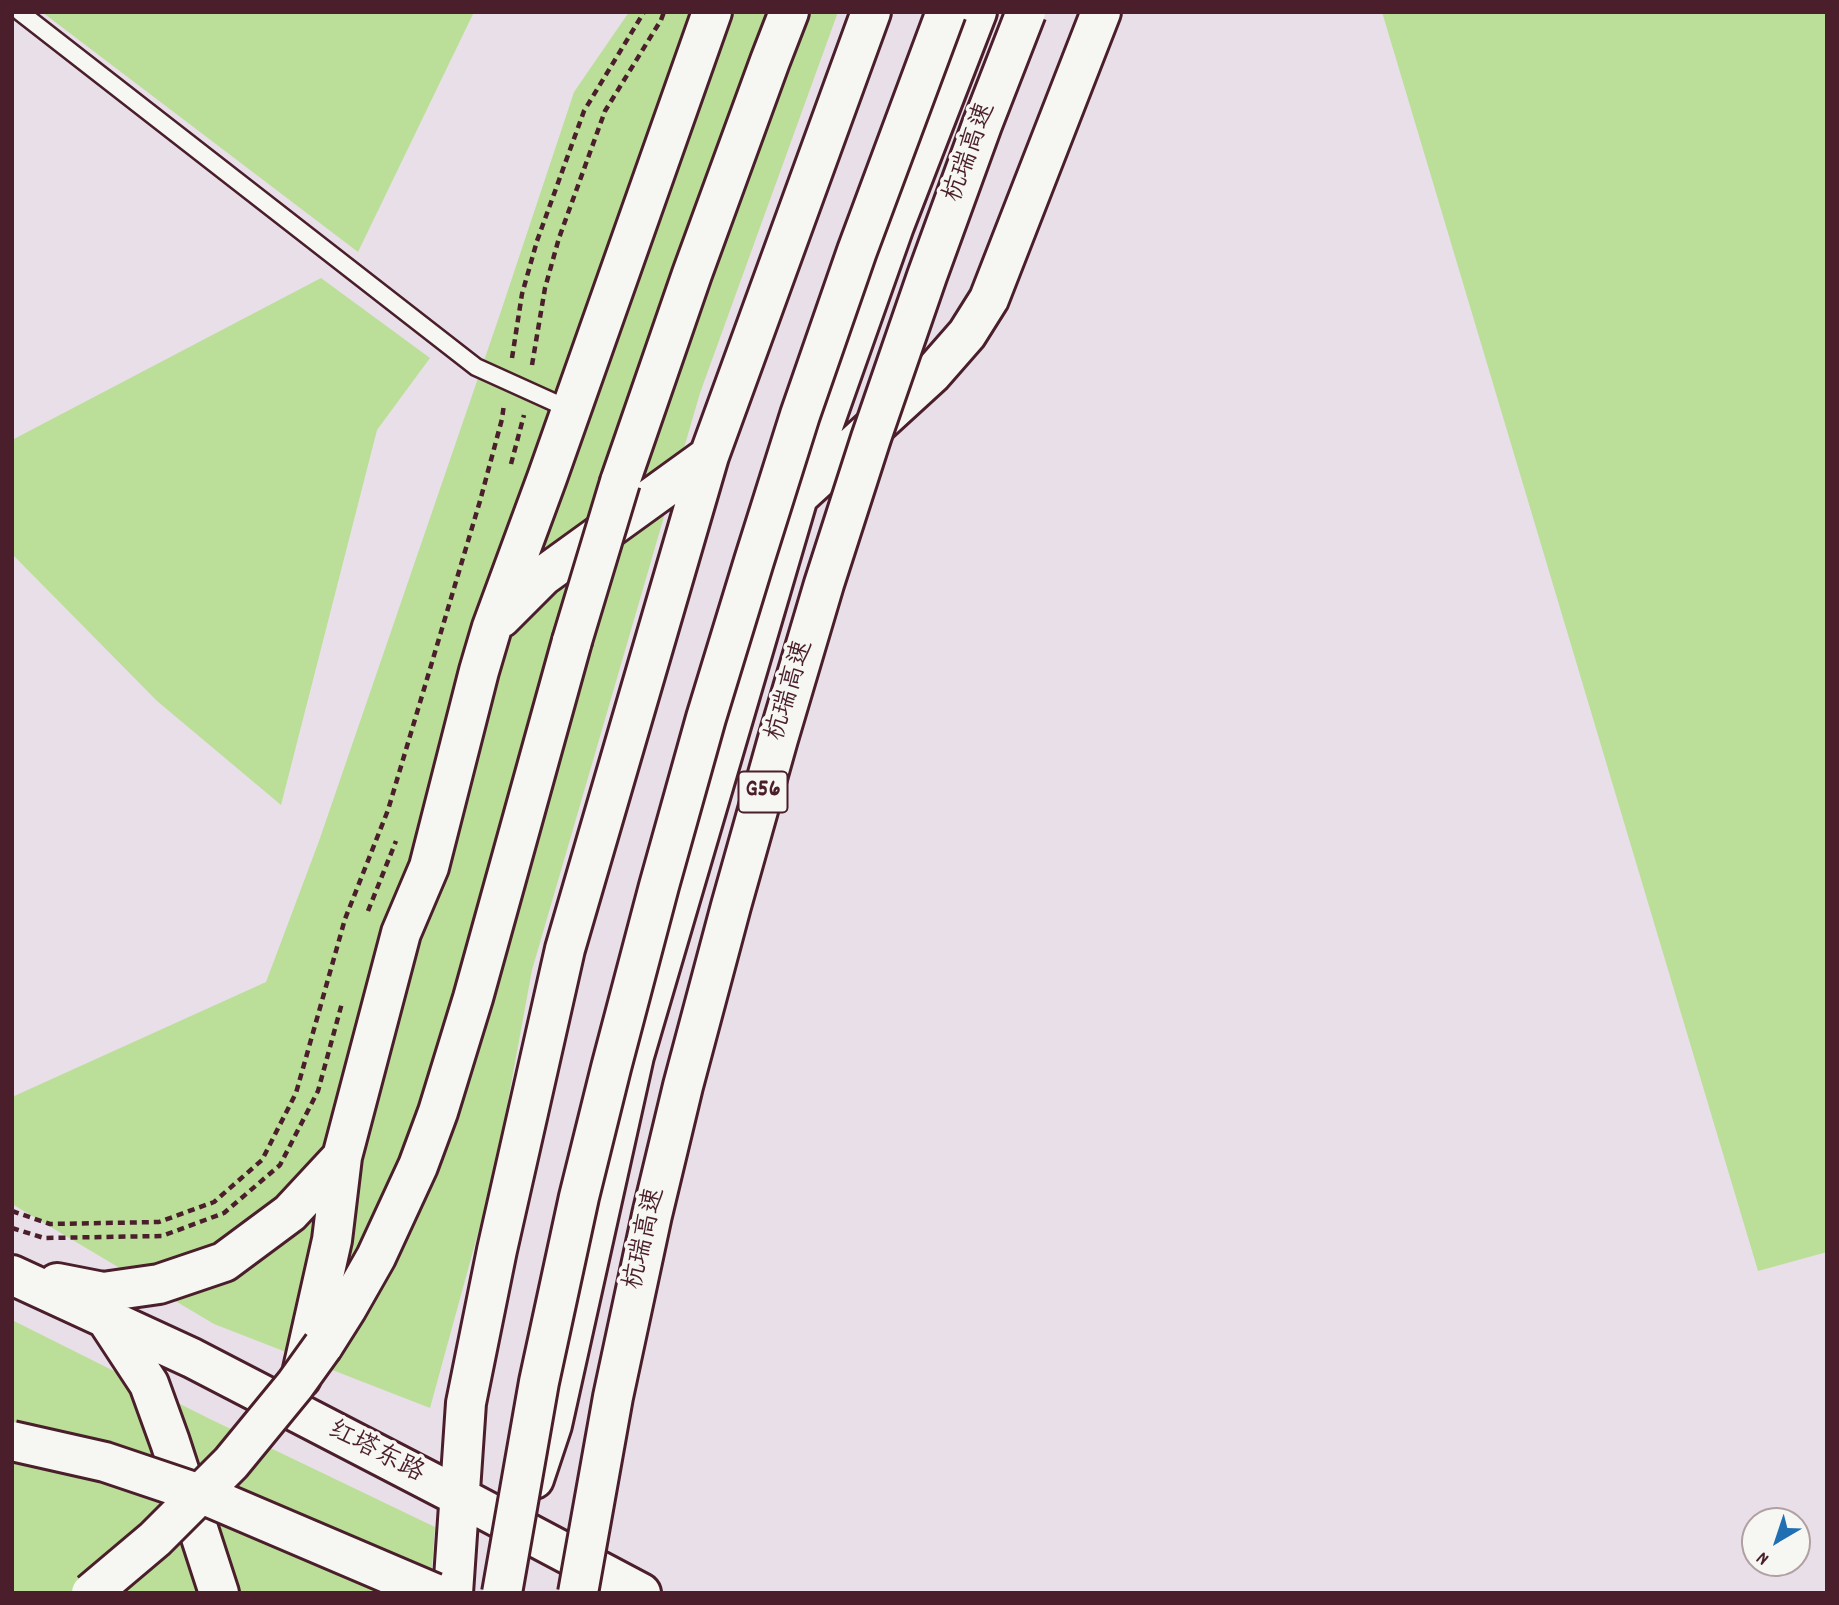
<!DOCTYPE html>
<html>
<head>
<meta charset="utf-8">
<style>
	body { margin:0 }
	#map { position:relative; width:1839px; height:1605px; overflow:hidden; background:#e9dfe8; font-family:Dekko,sans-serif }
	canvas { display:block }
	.frame { position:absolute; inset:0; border:14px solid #4a1f2b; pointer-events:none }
	.north { position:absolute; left:1741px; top:1507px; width:70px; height:70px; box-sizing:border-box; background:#f6f6f2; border:2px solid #b1a0a2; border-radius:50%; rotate:219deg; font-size:19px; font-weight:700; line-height:28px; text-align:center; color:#4a1f2b }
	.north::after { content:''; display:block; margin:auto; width:24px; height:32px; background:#1f6fb2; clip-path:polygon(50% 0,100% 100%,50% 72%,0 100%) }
</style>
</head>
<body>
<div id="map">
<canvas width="1839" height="1605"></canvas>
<div class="frame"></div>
<div class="north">N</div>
</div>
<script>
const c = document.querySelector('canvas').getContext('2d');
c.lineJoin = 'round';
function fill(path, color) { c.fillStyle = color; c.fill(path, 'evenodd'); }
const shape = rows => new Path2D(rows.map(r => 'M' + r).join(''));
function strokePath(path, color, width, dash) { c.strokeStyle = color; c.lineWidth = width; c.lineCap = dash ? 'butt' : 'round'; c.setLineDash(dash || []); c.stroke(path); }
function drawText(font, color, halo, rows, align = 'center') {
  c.font = font + ' Dekko,"LXGW WenKai TC",sans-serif'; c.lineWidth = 7; c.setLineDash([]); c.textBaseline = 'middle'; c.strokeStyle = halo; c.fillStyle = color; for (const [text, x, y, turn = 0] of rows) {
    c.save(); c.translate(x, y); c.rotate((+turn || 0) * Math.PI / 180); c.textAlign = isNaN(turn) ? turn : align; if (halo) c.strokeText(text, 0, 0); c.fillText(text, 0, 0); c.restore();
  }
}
const green = shape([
	[42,12,474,12,358,252],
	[629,12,838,12,700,393,532,970,495,1171,430,1408,214,1324,12,1204,12,1097,266,982,319,841,499,317,574,92],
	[1382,12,1827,12,1827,1252,1758,1271],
	[321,278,430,358,377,430,281,805,157,701,12,554,12,440],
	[12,1320,210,1419,435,1527,430,1593,12,1593]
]);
const path = shape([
	[512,358,522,294,537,241,584,111,644,12],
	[532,365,545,288,559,238,605,111,661,20,664,12],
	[511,464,524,415],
	[368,911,396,841],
	[12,1211,50,1224,159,1222,214,1202,262,1160,296,1093,345,919,388,810,480,501,502,419,504,404],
	[12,1228,44,1238,162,1236,224,1213,280,1165,318,1091,342,1003]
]);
const lane = shape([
	[20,12,476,367,571,410]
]);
const secondary = shape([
	[501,618,543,576,709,456],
	[12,1275,192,1358,460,1497,641,1593],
	[57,1283,103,1292,159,1284,224,1262,290,1213,342,1157],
	[107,1320,149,1384,170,1442,219,1593],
	[301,1378,332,1240,342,1157,401,933,429,867,479,671,492,627,547,478,712,12],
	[453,1593,466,1403,497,1250,565,949,709,456,871,12]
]);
const primary = shape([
	[620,482,692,274,770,61,789,12],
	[802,493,932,374,967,334,989,299,1101,12],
	[323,1346,347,1308,376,1257,418,1166,438,1112,473,998,572,641],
	[534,1479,552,1425,634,1056,798,497,894,226,977,12]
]);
const secondaryBridge = shape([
	[12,1441,105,1462,209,1497,434,1593]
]);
const primaryBridge = shape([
	[572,641,620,482],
	[91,1593,155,1539,231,1463,295,1385,323,1346]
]);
const highwayBridge = shape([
	[502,1593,539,1382,579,1197,611,1068,659,886,706,718,754,561,800,415,857,251,946,12],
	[578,1593,613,1397,652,1215,683,1086,731,906,778,739,824,584,871,438,927,276,982,125,1026,12]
]);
const shields = [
	[763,792,49]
];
const shieldNames = [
	["G56",763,792]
];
const streetNames = [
	["杭瑞高速",972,153,-70],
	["杭瑞高速",792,691,-73],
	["杭瑞高速",647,1239,-77],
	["红塔东路",375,1454,27]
];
fill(green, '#bbdf99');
strokePath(lane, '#4a1f2b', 21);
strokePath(secondary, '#4a1f2b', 44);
strokePath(primary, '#4a1f2b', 44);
strokePath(path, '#4a1f2b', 4.5, [7, 5]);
strokePath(lane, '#f6f6f2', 16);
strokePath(secondary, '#f6f6f2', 38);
strokePath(primary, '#f6f6f2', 38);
strokePath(secondaryBridge, '#4a1f2b', 44, []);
strokePath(primaryBridge, '#4a1f2b', 44, []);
strokePath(highwayBridge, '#4a1f2b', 44, []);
strokePath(secondaryBridge, '#f6f6f2', 38);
strokePath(primaryBridge, '#f6f6f2', 38);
strokePath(highwayBridge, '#f6f6f2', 38);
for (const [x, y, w] of shields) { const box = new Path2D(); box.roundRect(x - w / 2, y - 20.5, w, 41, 5); c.fillStyle = '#f6f6f2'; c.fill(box); strokePath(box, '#4a1f2b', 2); }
drawText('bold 24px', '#4a1f2b', null, shieldNames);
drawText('26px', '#4a1f2b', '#f6f6f2', streetNames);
</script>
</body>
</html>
